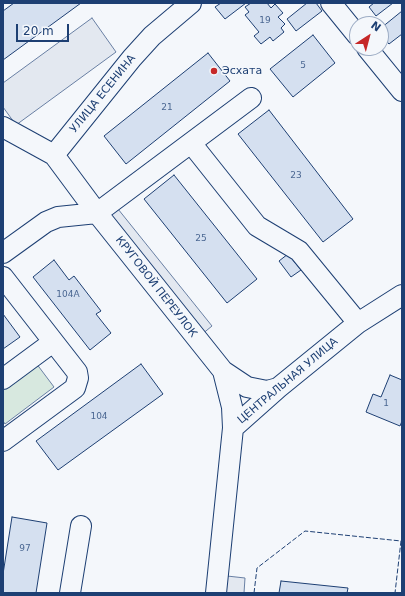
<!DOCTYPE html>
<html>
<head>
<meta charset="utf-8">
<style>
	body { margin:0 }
	#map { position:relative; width:405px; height:596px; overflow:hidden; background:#f4f7fb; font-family:"DejaVu Sans",sans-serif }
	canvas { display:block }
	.frame { position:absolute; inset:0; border:4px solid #1d3f73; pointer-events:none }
	.north { position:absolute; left:349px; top:16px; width:40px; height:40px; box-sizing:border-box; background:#f4f7fb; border:1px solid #9eadc5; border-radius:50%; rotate:36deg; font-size:11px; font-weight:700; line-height:16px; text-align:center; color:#1d3f73 }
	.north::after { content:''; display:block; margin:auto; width:14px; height:18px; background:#c62828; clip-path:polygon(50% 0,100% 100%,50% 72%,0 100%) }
	.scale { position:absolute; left:16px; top:24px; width:53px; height:18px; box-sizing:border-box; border:2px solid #1d3f73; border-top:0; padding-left:5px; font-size:12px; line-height:14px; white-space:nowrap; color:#1d3f73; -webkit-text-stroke:3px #f4f7fb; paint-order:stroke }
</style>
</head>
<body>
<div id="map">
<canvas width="405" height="596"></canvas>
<div class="frame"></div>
<div class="north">N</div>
<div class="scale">20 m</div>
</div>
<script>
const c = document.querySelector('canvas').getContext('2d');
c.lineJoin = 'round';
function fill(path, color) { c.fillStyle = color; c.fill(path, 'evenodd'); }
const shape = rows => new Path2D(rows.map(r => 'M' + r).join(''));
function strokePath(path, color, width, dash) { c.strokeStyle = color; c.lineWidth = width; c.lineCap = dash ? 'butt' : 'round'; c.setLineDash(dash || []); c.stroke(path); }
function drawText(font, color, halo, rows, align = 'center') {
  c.font = font + ' "DejaVu Sans",sans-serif'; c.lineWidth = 3; c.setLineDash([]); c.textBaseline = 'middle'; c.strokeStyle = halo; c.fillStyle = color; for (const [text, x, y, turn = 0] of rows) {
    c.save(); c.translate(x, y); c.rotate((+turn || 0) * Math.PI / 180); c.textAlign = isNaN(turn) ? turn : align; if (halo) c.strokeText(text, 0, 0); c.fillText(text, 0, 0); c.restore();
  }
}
const green = shape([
	[36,363,54,387,5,424,3,421,3,388,36,363]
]);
const parking = shape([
	[92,18,116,52,16,125,3,107,3,83,92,18],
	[118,209,212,326,201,335,108,217,118,209],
	[227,576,245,578,244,593,225,593,227,576]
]);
const building = shape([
	[14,3,81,3,3,60,3,11,14,3],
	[221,3,246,3,225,19,215,7,221,3],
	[251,3,267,3,271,8,275,4,283,13,278,17,285,24,281,28,284,32,273,41,270,37,261,44,254,36,259,32,245,15,249,12,245,7,251,3],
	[307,3,316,3,322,11,296,31,287,19,307,3],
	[374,3,393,3,376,16,369,7,374,3],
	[402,11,402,34,389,44,381,35,381,28,402,11],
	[313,35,335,63,293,97,270,69,313,35],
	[208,53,230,81,126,164,104,136,208,53],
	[269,110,353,219,323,242,238,134,269,110],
	[174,175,257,279,227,303,144,199,174,175],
	[288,254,301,270,291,277,279,261,288,254],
	[54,260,69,280,74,276,101,311,96,314,111,333,90,350,33,277,54,260],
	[3,314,20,337,3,349,3,314],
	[141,364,163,394,58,470,36,441,141,364],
	[390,375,402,380,402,421,400,426,366,412,373,394,381,397,390,375],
	[12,517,47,523,36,593,3,593,3,574,12,517],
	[281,581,348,588,347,593,279,593,281,581]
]);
const minor = shape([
	[331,3,357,35],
	[367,48,402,91],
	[3,127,54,155,97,213,223,371,232,407,233,428,216,593],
	[191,143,257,226,299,251,358,323],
	[54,155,132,58,152,36,191,3],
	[3,253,46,222,58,217,97,213,251,98],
	[3,277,77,372,78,378,75,388,3,441],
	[223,371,247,387,267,391,278,388],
	[3,379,53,342],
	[233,428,278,388,358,323,402,295],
	[70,593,81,526]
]);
const fence = shape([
	[254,593,257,568,305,531,401,541,395,593]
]);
const markers = [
	[214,71,4,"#c62828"]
];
const numberNames = [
	["19",265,21],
	["5",303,66],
	["21",167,108],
	["23",296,176],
	["25",201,239],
	["104А",68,295],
	["1",386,404],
	["104",99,417],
	["97",25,549]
];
const poiNames = [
	["Эсхата",222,71]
];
const streetNames = [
	["УЛИЦА ЕСЕНИНА",103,94,-51],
	["КРУГОВОЙ ПЕРЕУЛОК",156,287,52],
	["ЦЕНТРАЛЬНАЯ УЛИЦА",288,381,-40]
];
fill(green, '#d7e8df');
strokePath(green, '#687fa3', 1);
fill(parking, '#e3e8f0');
strokePath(parking, '#687fa3', 1);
fill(building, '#d5e0f0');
strokePath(building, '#1d3f73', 1);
strokePath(minor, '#1d3f73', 22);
strokePath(minor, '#f4f7fb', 20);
strokePath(fence, '#1d3f73', 1, [5, 2]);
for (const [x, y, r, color] of markers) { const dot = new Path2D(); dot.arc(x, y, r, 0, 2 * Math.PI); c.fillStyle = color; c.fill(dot); strokePath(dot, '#f4f7fb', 1.5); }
drawText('9px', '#4b6792', null, numberNames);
drawText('11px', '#1d3f73', '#f4f7fb', poiNames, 'left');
drawText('11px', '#1d3f73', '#f4f7fb', streetNames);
</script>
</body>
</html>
